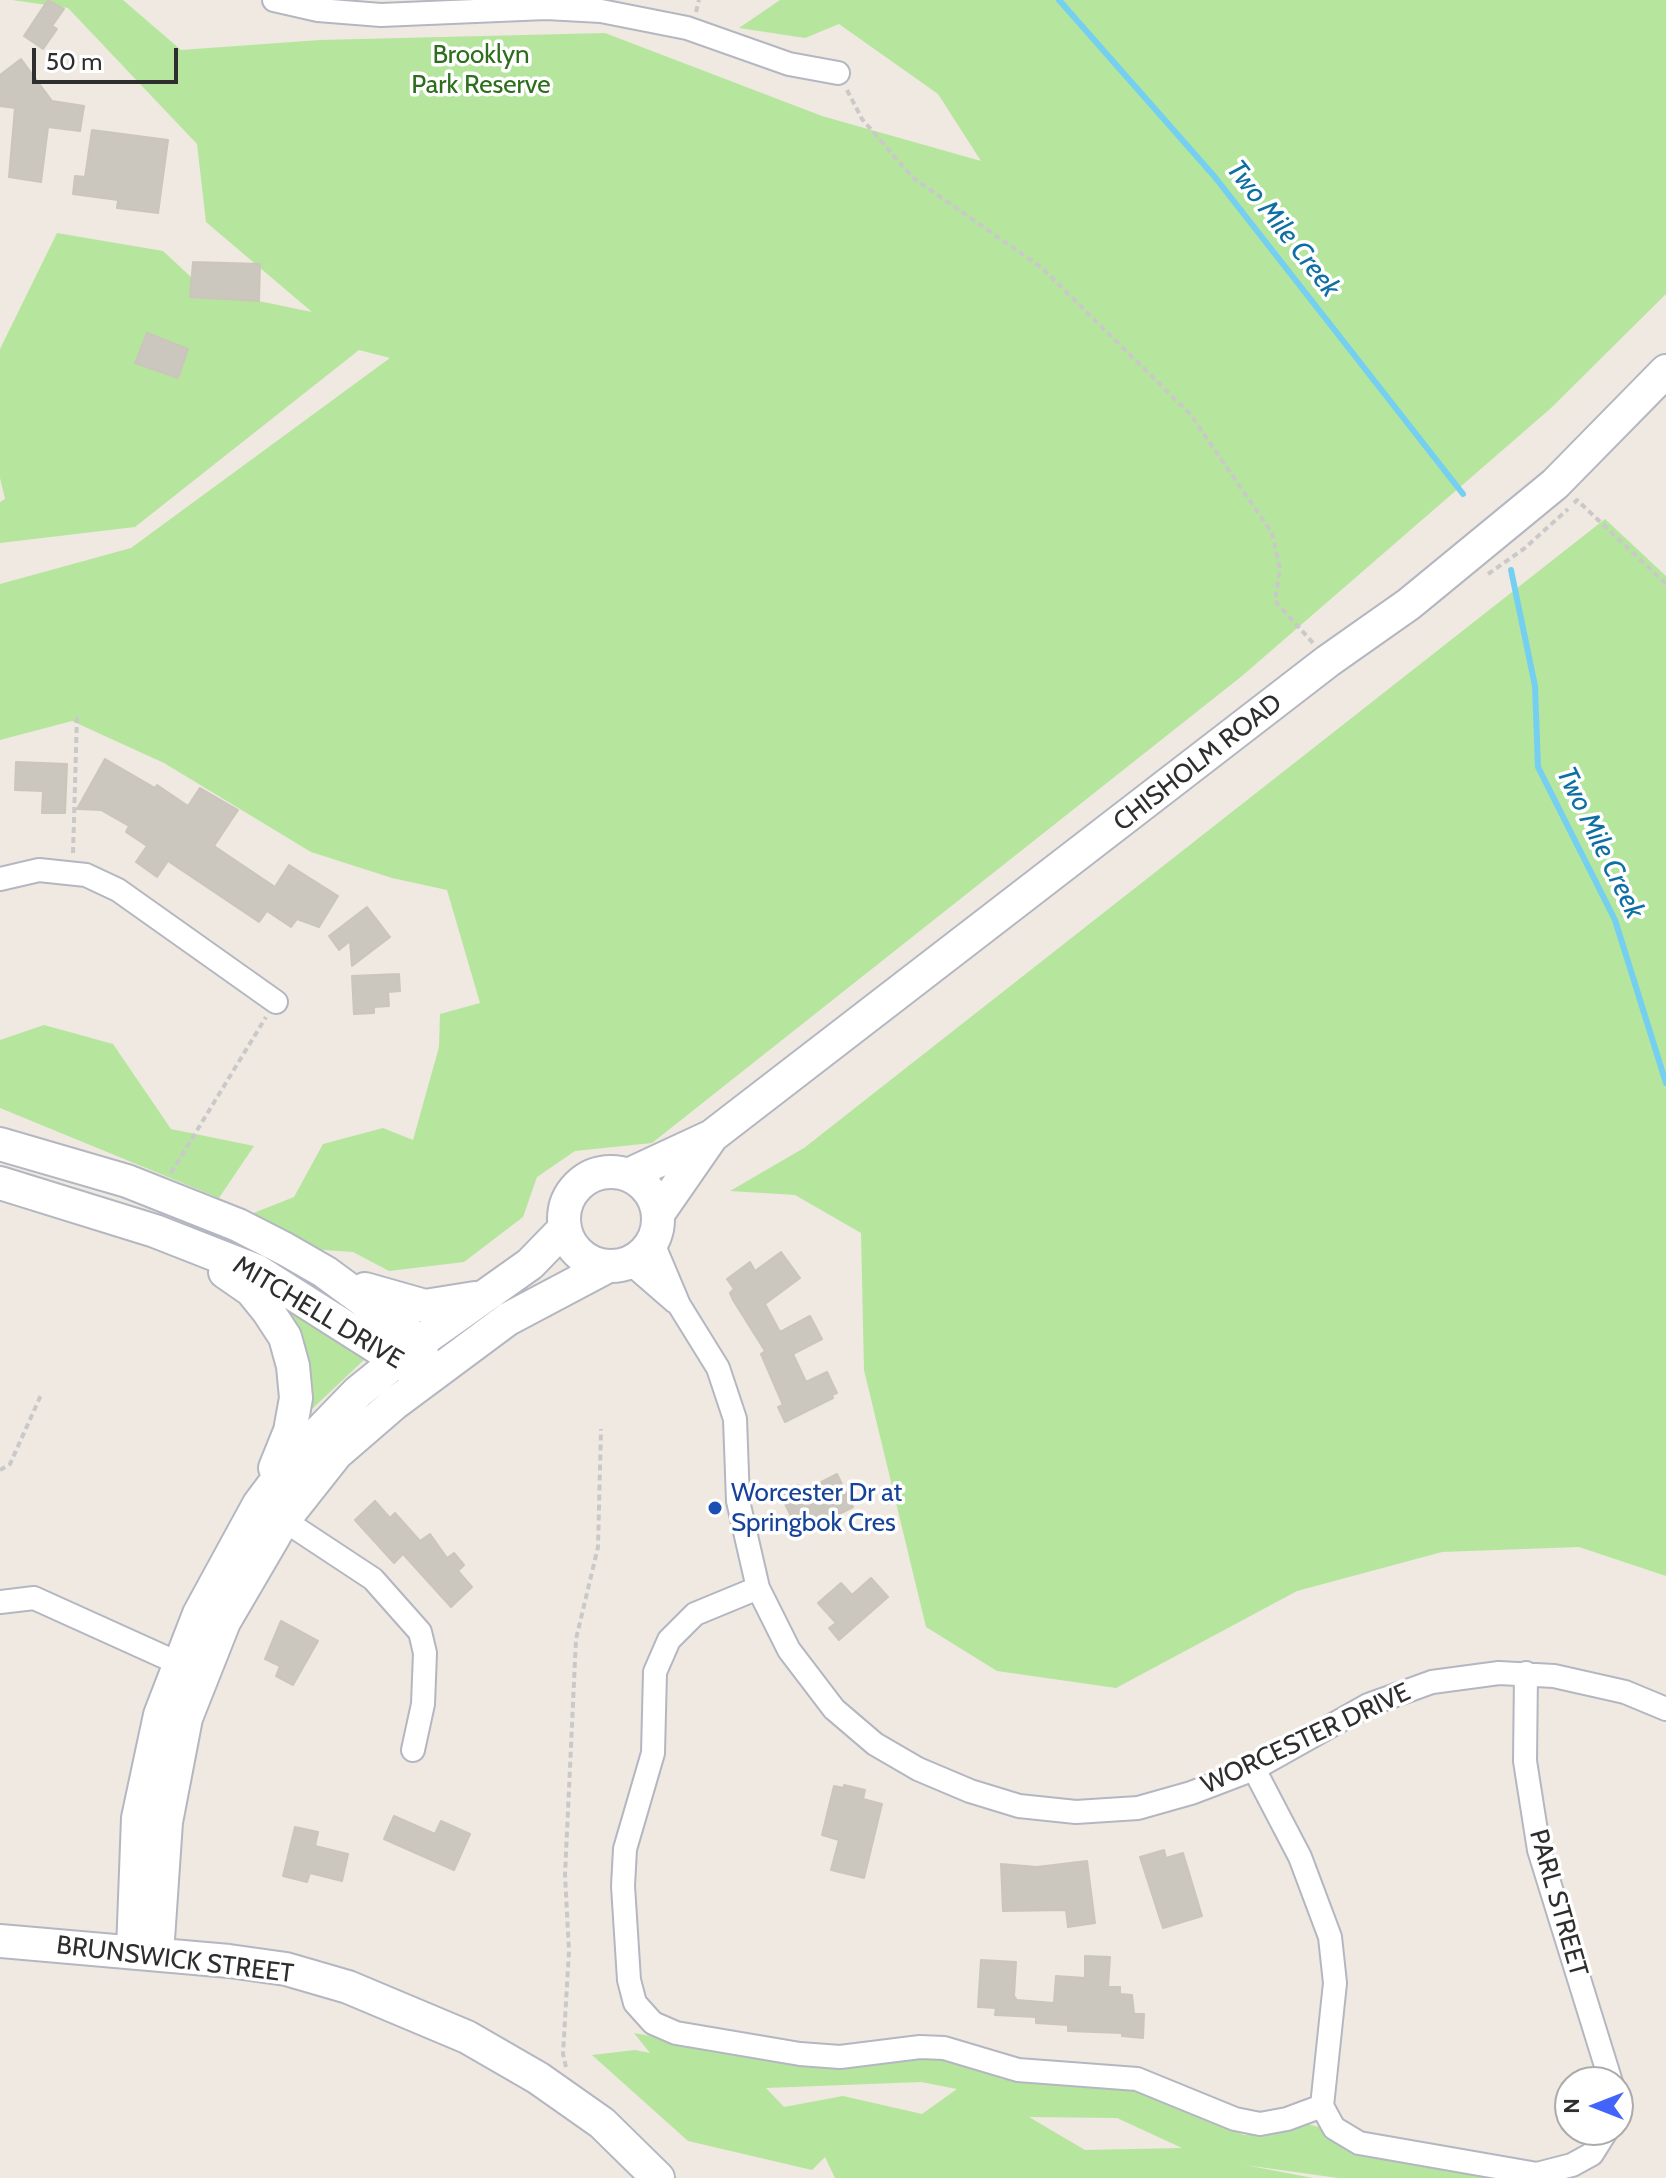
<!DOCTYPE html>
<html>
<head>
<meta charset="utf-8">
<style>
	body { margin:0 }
	#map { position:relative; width:1666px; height:2178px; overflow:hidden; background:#efe9e1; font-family:Cabin,sans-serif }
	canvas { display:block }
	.north { position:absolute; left:1554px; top:2066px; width:80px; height:80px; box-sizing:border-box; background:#fff; border:2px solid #ababab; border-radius:50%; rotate:270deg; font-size:22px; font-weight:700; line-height:32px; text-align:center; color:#2e2e2e }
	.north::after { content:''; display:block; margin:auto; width:28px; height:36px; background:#4264fb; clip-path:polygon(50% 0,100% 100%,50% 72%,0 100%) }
	.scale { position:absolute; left:32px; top:48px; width:146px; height:36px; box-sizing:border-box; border:4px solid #2e2e2e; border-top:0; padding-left:10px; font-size:24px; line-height:28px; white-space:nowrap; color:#2e2e2e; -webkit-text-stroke:6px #fff; paint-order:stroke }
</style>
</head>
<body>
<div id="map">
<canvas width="1666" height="2178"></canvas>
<div class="north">N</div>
<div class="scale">50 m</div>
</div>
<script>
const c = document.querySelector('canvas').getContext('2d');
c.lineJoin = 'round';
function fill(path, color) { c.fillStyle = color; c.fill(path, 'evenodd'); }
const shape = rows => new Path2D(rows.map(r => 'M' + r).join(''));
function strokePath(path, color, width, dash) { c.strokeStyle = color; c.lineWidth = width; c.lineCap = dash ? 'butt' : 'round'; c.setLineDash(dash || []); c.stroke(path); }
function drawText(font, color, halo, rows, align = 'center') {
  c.font = font + ' Cabin,sans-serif'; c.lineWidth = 7; c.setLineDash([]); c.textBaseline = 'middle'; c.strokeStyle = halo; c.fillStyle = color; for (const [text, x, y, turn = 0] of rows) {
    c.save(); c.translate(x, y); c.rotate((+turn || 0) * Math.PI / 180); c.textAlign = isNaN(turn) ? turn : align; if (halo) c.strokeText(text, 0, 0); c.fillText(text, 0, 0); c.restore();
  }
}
const green = shape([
	[12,0,123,0,181,50,320,40,605,33,822,116,981,161,938,94,839,24,805,38,739,28,780,0,1666,0,1666,294,1550,409,1242,676,652,1143,575,1151,537,1177,523,1217,464,1262,389,1271,353,1252,310,1249,246,1216,294,1197,323,1144,383,1128,413,1140,439,1047,440,1014,480,1003,447,890,392,878,311,852,164,763,72,721,0,740,0,584,131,548,390,358,359,350,135,527,0,543,0,502,5,499,0,478,0,349,57,233,163,251,205,290,312,312,206,222,197,144,68,8],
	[1605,519,1666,576,1666,1576,1579,1547,1442,1552,1297,1591,1116,1688,997,1671,926,1627,864,1370,861,1233,795,1195,730,1191,804,1148],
	[44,1025,113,1044,171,1129,254,1146,219,1198,0,1108,0,1040],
	[297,1304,367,1357,311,1410,302,1408,287,1323],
	[634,2033,823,2068,927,2055,950,2059,1002,2079,1034,2084,1096,2084,1134,2091,1244,2135,1271,2135,1307,2124,1319,2127,1347,2147,1511,2178,1338,2178,1245,2165,1313,2178,835,2178,825,2157,812,2170,688,2141,592,2055,635,2050,650,2053],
	[921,2082,957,2089,922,2114,843,2096,784,2107,766,2088],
	[1029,2117,1117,2118,1182,2148,1085,2150]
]);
const stream = shape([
	[1059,0,1214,176,1463,494],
	[1511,570,1535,686,1538,767,1615,920,1666,1083]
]);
const building = shape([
	[48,0,64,9,52,26,57,29,43,49,24,36,48,0],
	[21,59,52,101,84,106,80,131,48,127,41,182,9,177,15,108,0,106,0,75,21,59],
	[92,130,168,140,158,213,117,208,118,200,73,194,75,176,85,177,92,130],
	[193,262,260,264,259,301,190,297,193,262],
	[147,333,188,349,178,378,135,363,147,333],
	[105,759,155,788,157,785,188,806,200,788,238,810,214,846,275,887,289,865,338,896,319,927,297,919,291,927,267,911,259,922,168,861,157,877,136,862,147,846,126,832,129,826,101,810,77,809,105,759],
	[16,762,67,764,65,813,42,813,43,791,15,790,16,762],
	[367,907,390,937,352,966,350,941,339,950,329,936,367,907],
	[399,974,400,991,388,992,389,1006,374,1007,374,1013,354,1014,352,976,399,974],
	[781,1252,800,1278,765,1304,780,1332,810,1316,822,1339,793,1354,806,1382,827,1372,837,1393,832,1395,833,1398,785,1422,778,1407,783,1405,761,1354,765,1351,733,1300,730,1293,734,1289,727,1279,750,1262,755,1271,781,1252],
	[837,1474,853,1507,800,1534,780,1494,798,1485,802,1492,837,1474],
	[375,1501,390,1518,395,1513,420,1541,430,1534,447,1558,454,1553,464,1565,458,1571,472,1587,451,1607,403,1554,394,1563,355,1520,375,1501],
	[871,1578,888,1597,839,1640,829,1628,836,1623,818,1603,841,1583,852,1595,871,1578],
	[281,1621,318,1641,293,1685,276,1676,280,1666,265,1659,281,1621],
	[844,1785,865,1790,863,1799,882,1804,864,1878,831,1870,839,1840,822,1835,834,1786,844,1788,844,1785],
	[394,1816,435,1834,441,1821,470,1834,454,1870,384,1839,394,1816],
	[295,1827,318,1832,315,1846,348,1854,342,1881,310,1873,307,1882,283,1876,295,1827],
	[1164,1850,1166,1858,1183,1853,1202,1916,1163,1928,1140,1857,1164,1850],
	[1087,1861,1095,1923,1068,1927,1066,1910,1003,1911,1001,1864,1037,1867,1087,1861],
	[1085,1956,1110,1957,1108,1987,1120,1987,1120,1994,1132,1995,1134,2014,1144,2014,1143,2038,1122,2036,1122,2033,1068,2031,1068,2025,1036,2023,1036,2017,995,2015,996,2008,978,2007,981,1960,1016,1962,1014,1996,1017,2000,1054,2003,1056,1976,1085,1978,1085,1956]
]);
const path = shape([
	[696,12,699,0],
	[847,90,862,119,912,177,1042,268,1190,414,1272,533,1280,569,1275,601,1313,643],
	[1574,503,1577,500,1666,584],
	[1488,574,1525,548,1568,509],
	[73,853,77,716],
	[171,1173,266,1017],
	[0,1470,10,1464,41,1395],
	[566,2067,563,2054,569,1951,565,1875,576,1639,598,1547,601,1429]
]);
const street = shape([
	[274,0,318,10,381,15,546,8,601,11,687,28,789,64,838,73],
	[0,879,39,870,86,875,118,890,276,1002],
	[652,1241,679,1305,718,1368,735,1419,738,1501,758,1588,789,1650,834,1709,875,1744,918,1769,970,1791,1019,1806,1076,1812,1138,1808,1191,1793,1254,1769,1368,1705,1432,1682,1499,1673,1554,1676,1625,1692,1666,1709],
	[629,1262,675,1302],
	[273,1513,373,1579,420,1632,425,1653,423,1704,413,1750],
	[758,1588,695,1614,669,1640,655,1672,653,1753,625,1849,623,1886,629,1980,635,2003,653,2023,676,2033,800,2054,840,2057,920,2047,944,2048,1018,2070,1137,2079,1235,2119,1260,2124,1287,2119,1322,2106],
	[0,1602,34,1598,191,1669],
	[1526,1673,1525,1761,1539,1850,1611,2082],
	[1254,1769,1300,1857,1330,1937,1335,1983,1322,2106,1334,2128,1359,2143,1537,2174,1572,2165,1592,2154,1607,2130]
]);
const secondary = shape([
	[0,1144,127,1181,238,1225,285,1249,325,1272,420,1342,423,1360],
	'564 1219a47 47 0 1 1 94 0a47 47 0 1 1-94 0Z',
	[628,1175,712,1136,1328,661,1409,604,1555,484,1666,371],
	[0,1183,155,1231,257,1271,413,1370],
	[658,1214,710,1139],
	[225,1272,251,1290,268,1311,285,1337,293,1366,296,1398,290,1431,275,1468],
	[365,1289,425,1306,475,1298],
	[0,1941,229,1961,286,1969,348,1987,467,2037,538,2078,602,2123,658,2178],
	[133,1951,138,1818,160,1715,199,1614,259,1504,292,1460,358,1392,420,1342,530,1264,565,1228],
	[157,1954,166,1822,186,1718,224,1622,283,1521,336,1454,395,1403,508,1319,608,1266]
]);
const markers = [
	[715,1508,8,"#1a4fb4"]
];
const parkNames = [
	["Brooklyn",481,55],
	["Park Reserve",481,85]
];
const streetNames = [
	["CHISHOLM ROAD",1198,763,-38],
	["MITCHELL DRIVE",318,1313,31],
	["WORCESTER DRIVE",1306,1739,-25],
	["PARL STREET",1558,1903,74],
	["BRUNSWICK STREET",175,1960,7]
];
const transitNames = [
	["Worcester Dr at",731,1493],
	["Springbok Cres",731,1523]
];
const waterNames = [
	["Two Mile Creek",1283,229,52],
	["Two Mile Creek",1600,843,64]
];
fill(green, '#b6e59e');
strokePath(stream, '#75cff0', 6);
fill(building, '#cbc7bf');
strokePath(building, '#cbc5ba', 2);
strokePath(street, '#b4b7c1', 26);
strokePath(secondary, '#b4b7c1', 36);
strokePath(path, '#c9c9c9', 4, [6, 4]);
strokePath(street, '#fff', 22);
strokePath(secondary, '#fff', 32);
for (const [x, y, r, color] of markers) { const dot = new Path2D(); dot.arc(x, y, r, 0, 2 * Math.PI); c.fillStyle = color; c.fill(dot); strokePath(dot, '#fff', 3); }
drawText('26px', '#2c6e1b', '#fff', parkNames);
drawText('26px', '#2e2e2e', '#fff', streetNames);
drawText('26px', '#164399', '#fff', transitNames, 'left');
drawText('italic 28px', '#0d6fa3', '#fff', waterNames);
</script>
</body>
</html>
